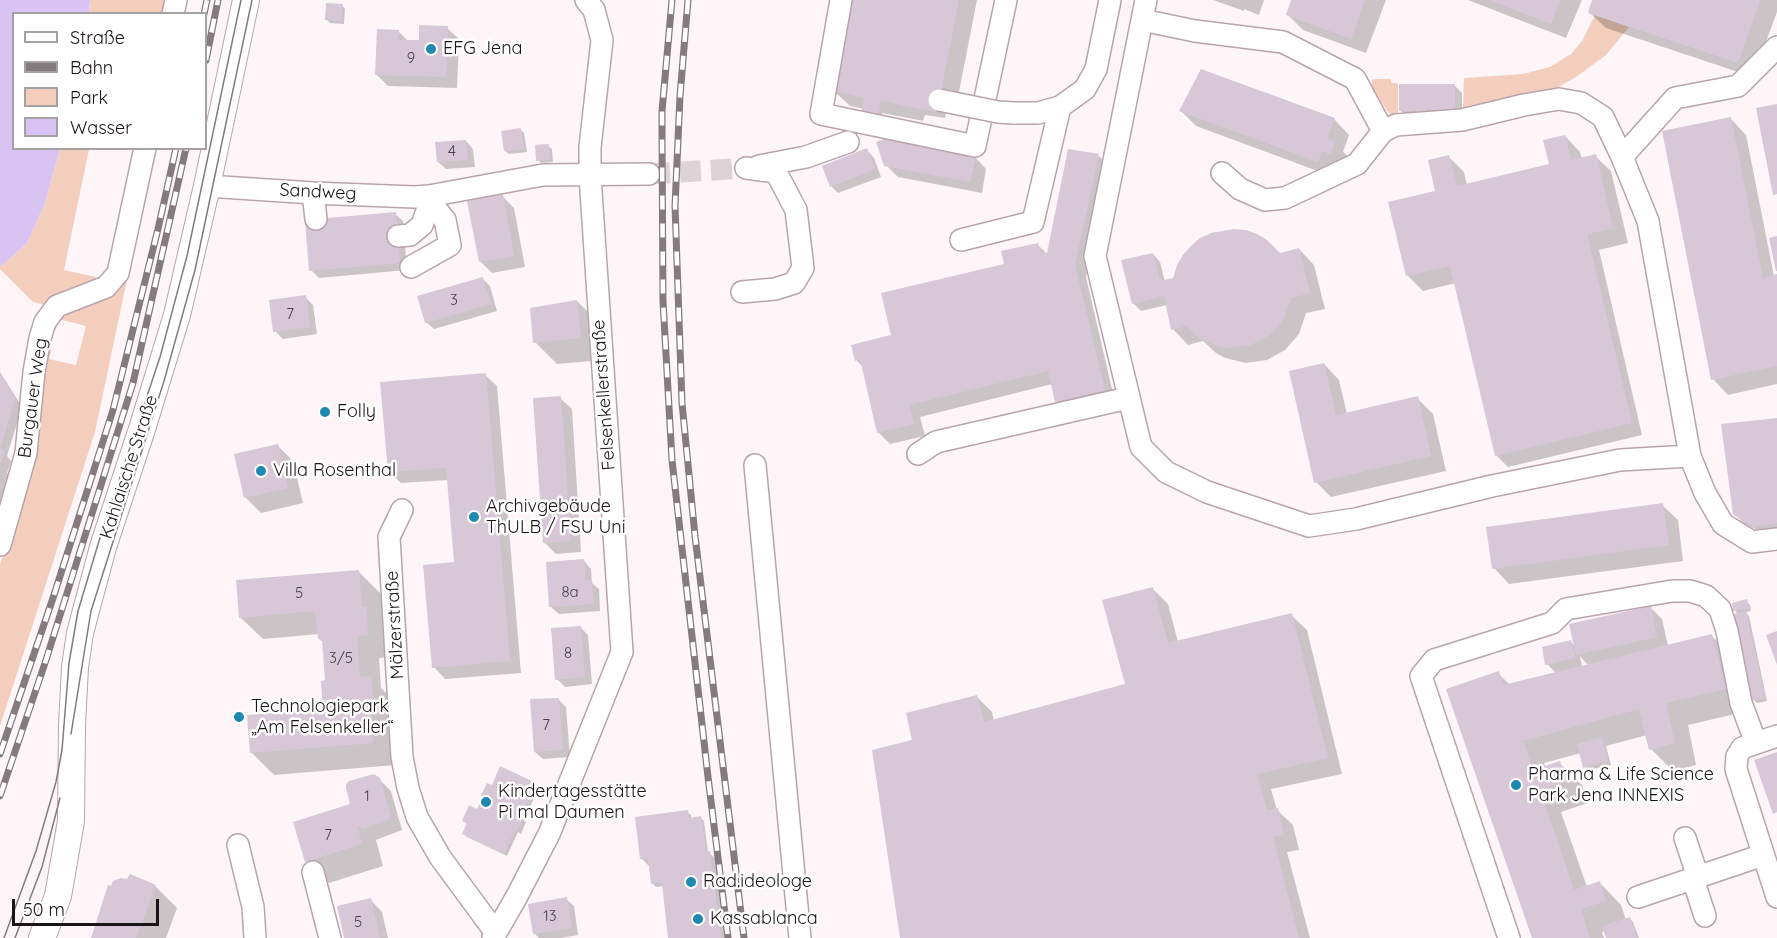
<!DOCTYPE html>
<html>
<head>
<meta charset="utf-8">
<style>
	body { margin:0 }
	#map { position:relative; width:1777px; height:938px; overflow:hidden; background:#fef5f8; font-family:Quicksand,sans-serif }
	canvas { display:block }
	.legend { position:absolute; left:12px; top:12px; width:195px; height:138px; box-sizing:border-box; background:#fff; border:2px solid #a4a1a2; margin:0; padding:8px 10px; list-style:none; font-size:18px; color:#1b1417 }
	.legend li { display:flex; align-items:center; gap:12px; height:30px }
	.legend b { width:30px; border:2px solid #a4a1a2 }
	.scale { position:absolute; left:12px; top:899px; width:147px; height:27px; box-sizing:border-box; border:3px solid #1b1417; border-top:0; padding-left:8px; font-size:18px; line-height:21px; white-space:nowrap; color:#1b1417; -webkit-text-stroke:4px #fff; paint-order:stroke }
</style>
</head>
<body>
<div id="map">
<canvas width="1777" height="938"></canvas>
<ul class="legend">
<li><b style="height:8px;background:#fff"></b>Straße</li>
<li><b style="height:8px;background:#837b7e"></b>Bahn</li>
<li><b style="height:16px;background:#f4cebd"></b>Park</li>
<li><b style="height:16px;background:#d8c3f3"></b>Wasser</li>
</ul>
<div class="scale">50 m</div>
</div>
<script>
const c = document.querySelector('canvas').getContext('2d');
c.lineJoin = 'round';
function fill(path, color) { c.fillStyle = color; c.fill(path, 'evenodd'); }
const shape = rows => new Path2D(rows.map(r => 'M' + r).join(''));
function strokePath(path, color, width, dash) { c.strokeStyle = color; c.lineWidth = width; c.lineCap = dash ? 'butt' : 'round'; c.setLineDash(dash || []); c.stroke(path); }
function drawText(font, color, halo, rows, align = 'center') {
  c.font = font + ' Quicksand,sans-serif'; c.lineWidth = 5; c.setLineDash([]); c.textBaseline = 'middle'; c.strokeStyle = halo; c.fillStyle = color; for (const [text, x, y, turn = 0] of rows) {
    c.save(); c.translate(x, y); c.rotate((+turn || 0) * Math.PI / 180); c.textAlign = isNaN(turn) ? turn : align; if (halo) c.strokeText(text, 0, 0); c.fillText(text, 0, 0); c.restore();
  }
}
const green = shape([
	[90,0,168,0,166,13,89,14],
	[1595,15,1629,27,1606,55,1576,77,1555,89,1463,114,1464,78,1523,74,1550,67,1571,54,1582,41],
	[1375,79,1391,79,1391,83,1398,83,1398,115,1392,115,1387,111,1372,87,1372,80],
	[60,149,89,149,64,270,96,277,93,281,45,305,33,302,0,269,0,266,4,264,27,243,45,203],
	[129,270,95,432,0,726,0,565,14,524,38,385,49,347,52,347,49,359,76,365,86,326,58,319,56,330,53,326,55,320,123,280]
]);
const water = shape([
	[0,0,90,0,89,13,14,14,14,148,60,149,45,203,27,243,4,264,0,266]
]);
const shadow = shape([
	[852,0,977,0,957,102,948,101,945,118,925,115,923,121,882,113,881,120,864,109,850,106,834,91],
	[1213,0,1264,0,1259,15,1244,9,1244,11],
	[1293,0,1386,0,1366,53,1303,30,1287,14],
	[1468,0,1582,0,1566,38],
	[1594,0,1777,0,1777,12,1753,77,1606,28,1590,13],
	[342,5,345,9,344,24,330,23,326,19],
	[447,28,459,39,457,88,388,86,377,75,398,31,409,42,420,42],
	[1455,86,1462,93,1462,118,1408,118,1400,110],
	[1181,111,1334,119,1349,135,1343,152,1350,158,1334,177,1196,126],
	[1731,119,1746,135,1774,276,1777,275,1777,384,1728,395,1713,379],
	[520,129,524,133,527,152,509,154,505,151],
	[1565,136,1580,152,1582,159,1595,156,1611,171,1628,243,1599,250,1642,435,1508,467,1496,455,1456,283,1423,291,1407,275,1449,157,1464,172,1467,185,1551,165],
	[466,141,473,149,475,167,446,169,438,162],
	[548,146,552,149,553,162,541,163,538,160],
	[867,150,874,158,881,177,838,193,831,186],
	[1099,156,1110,167,1086,277,1115,402,1068,413,1056,401,1052,384,920,417,925,436,890,444,878,432,863,367,856,360,1038,245,1048,255],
	[975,157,986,169,982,193,898,177,886,165],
	[502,196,514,208,525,267,492,273,480,261],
	[395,214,403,221,407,270,319,278,311,270],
	[1299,249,1314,265,1325,309,1306,313,1299,334,1285,350,1267,360,1246,363,1225,358,1216,353,1203,341,1188,345,1173,329,1167,305,1141,311,1133,303,1153,254,1160,262,1165,282,1280,255],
	[483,279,490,286,497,311,434,329,426,322],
	[305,297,313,305,317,334,283,339,275,331],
	[577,301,599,323,603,360,557,364,535,342],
	[1324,364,1339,380,1347,414,1417,398,1433,414,1446,471,1331,497,1316,482],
	[0,372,22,407,7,456,11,461,7,473,9,475,0,512],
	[485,375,497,386,521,673,445,679,434,667,455,564,448,480,401,483,389,472],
	[560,398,572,409,581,552,556,554,545,543],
	[1777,419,1777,541,1758,531,1747,523,1747,526,1734,513],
	[278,446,293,461,303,503,261,513,245,497],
	[1662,505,1678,520,1683,561,1509,584,1494,568],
	[584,561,591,569,592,583,599,589,600,611,559,614,551,607],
	[358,571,381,594,383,627,387,631,390,657,379,658,381,688,393,700,395,765,274,775,251,752,325,710,327,681,324,643,319,639,319,634,263,639,240,617],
	[1153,589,1168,604,1178,642,1291,615,1307,630,1342,774,1271,789,1277,810,1293,825,1299,850,1287,852,1310,938,901,938,914,741,976,696,992,712,994,721,1127,685],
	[1746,601,1750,605,1751,611,1746,612,1749,616,1767,701,1757,703,1754,700,1738,614,1735,611],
	[1650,607,1662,619,1668,646,1711,635,1734,658,1748,711,1688,725,1696,765,1673,771,1651,749,1647,735,1606,746,1611,765,1588,770,1585,767,1581,753,1544,763,1546,768,1559,763,1582,785,1588,803,1561,812,1587,887,1599,882,1621,905,1626,920,1630,919,1633,922,1639,938,1607,938,1605,931,1602,932,1604,938,1533,938,1498,673,1510,685,1556,673,1547,664,1571,642,1576,647],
	[1580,656,1586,663,1589,665,1582,667],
	[580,627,588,635,592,684,565,687,557,679],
	[558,699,566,707,570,757,543,759,535,752],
	[501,768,536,784,539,788,524,820,526,822,521,834,518,832,507,856,467,837,464,834,467,824,464,821,478,811],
	[376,776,391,791,402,830,376,840,383,866,329,883,306,861,350,806],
	[687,812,691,815,691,819,701,818,704,821,708,852,717,860,727,938,670,938,664,886,656,887,652,883,650,867,641,858],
	[155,886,177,908,166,938,92,938],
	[566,899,574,906,578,935,561,938,539,938,534,933],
	[371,900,382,912,388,938,345,938]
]);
const building = shape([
	[851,0,959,0,937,112,881,101,878,117,861,114,864,98,833,91],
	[1291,0,1365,0,1351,39,1286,15],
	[1490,0,1560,0,1551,24],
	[1592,0,1760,0,1738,63,1588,13],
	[326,3,343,4,341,21,325,20],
	[419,25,448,26,446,77,375,75,377,29,399,30,398,40,419,40],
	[1201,69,1335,118,1327,139,1335,142,1331,154,1322,151,1318,162,1179,111],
	[1399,84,1455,84,1455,111,1399,111],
	[1777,104,1777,194,1773,195,1756,108],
	[1731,117,1763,278,1777,274,1777,366,1711,380,1662,131],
	[521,128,524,149,504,151,501,131],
	[1565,135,1571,160,1596,154,1613,228,1587,234,1632,423,1495,456,1450,266,1406,276,1388,202,1435,191,1428,160,1449,155,1457,186,1549,164,1543,140],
	[889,137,976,156,970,182,884,166,876,142],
	[466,140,468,160,437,162,435,142],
	[549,144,550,160,536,161,535,145],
	[867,148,875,169,830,187,822,166],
	[1068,149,1099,154,1075,265,1105,390,1055,402,1048,371,909,405,914,424,877,433,860,359,855,361,851,345,891,335,881,293,1004,264,1001,251,1038,243,1041,252,1047,253],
	[503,194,514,256,479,262,467,201],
	[396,212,400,263,309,271,305,220],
	[1234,229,1246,230,1257,234,1267,240,1280,253,1299,248,1310,293,1291,298,1284,319,1270,335,1251,345,1229,348,1219,347,1199,338,1186,326,1171,330,1164,296,1132,304,1121,260,1153,253,1160,281,1173,278,1177,265,1183,255,1191,246,1200,238,1211,233],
	[1777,236,1777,271,1776,271,1769,238],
	[483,277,491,304,425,323,417,296],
	[306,295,310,327,273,332,269,300],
	[577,300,581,338,533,343,530,308],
	[1324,363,1336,415,1418,396,1431,456,1314,483,1289,371],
	[486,373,510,661,432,668,423,565,454,562,446,468,388,472,380,382],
	[0,374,15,398,1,446,0,446],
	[561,396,571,541,543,543,533,398],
	[1777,418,1777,523,1751,528,1733,514,1721,424],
	[278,444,288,488,244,498,234,454],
	[0,447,4,452,1,463,0,463],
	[1663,503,1669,545,1492,569,1486,527],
	[584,559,586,580,592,580,594,604,549,607,546,562],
	[359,570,362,607,366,607,368,635,357,636,360,677,371,676,374,705,370,705,373,743,250,753,247,715,323,709,321,681,325,680,322,639,318,639,315,611,239,618,236,580],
	[1153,587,1168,643,1292,613,1328,758,1257,774,1267,810,1278,808,1284,835,1273,837,1299,938,900,938,872,750,912,740,906,713,977,695,984,722,1125,684,1102,600],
	[1747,599,1749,608,1733,611,1732,603],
	[1651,606,1657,637,1576,655,1569,624],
	[1746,611,1765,698,1752,701,1734,614],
	[581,626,585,677,555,680,551,628],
	[1777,631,1777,665,1766,635],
	[1712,634,1726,689,1666,703,1675,743,1649,750,1639,709,1523,741,1533,770,1560,761,1567,781,1540,790,1574,890,1600,881,1606,901,1581,909,1590,938,1532,938,1446,689,1499,671,1503,685],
	[1571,640,1575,658,1545,665,1542,647],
	[559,698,563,750,534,752,530,699],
	[1602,737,1608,761,1583,768,1577,744],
	[1777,752,1777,812,1773,814,1754,760],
	[500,766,536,783,521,817,524,818,517,831,515,830,504,854,462,834,467,823,462,821,469,805,477,809,483,797,481,795,487,783,492,785],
	[374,774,380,778,391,818,363,829,357,825,362,844,305,862,293,822,350,804,346,788,346,784,349,781],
	[688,810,689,818,701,816,706,851,710,851,721,938,668,938,662,883,651,884,648,858,640,859,635,817],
	[130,874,156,885,136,938,91,938,108,885,111,886,113,881,121,878,127,879],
	[567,897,572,928,533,934,528,904],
	[371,898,380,938,344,938,337,906],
	[1630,917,1637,938,1606,938,1602,926]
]);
const minorTunnel = shape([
	[649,174,746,168]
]);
const minor = shape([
	[841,0,821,114,975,146,1006,0],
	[1146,0,1095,256,1141,447,1166,472,1207,492,1309,526,1356,519,1492,486,1620,460,1690,456],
	[173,14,176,0],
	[1142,20,1195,31,1283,42,1355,79,1383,131,1396,125,1462,120,1524,105,1559,99,1581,103,1603,117,1622,157,1648,221,1690,456,1705,493,1723,524,1752,542,1777,539],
	[1013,113,1038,113,1060,107,1085,89,1096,69,1110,0],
	[1622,157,1675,98,1738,86,1777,47],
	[759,166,806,157,848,142],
	[1222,173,1240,189,1265,200,1285,198,1357,164,1383,131],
	[207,186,313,193,414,197,429,196,543,175,649,174],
	[313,193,316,219],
	[398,236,410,235,422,225,430,202],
	[961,240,1033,222,1060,107],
	[411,267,450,245,445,220,430,202,429,196],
	[742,292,775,289,794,283,803,268,796,210,776,172,746,168],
	[918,454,936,442,1128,398],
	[755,465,800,938],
	[402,510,389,537,402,757,408,788,417,817,440,857,496,933],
	[0,545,26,453,34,372,40,338,45,322,57,306,106,287,118,273,145,148],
	[1777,736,1742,748,1737,756,1736,769,1777,897],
	[1685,838,1698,877],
	[238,845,253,907,255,938],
	[313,872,330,938],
	[1693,879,1705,916],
	[1638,897,1763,855],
	[493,938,517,896,549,834,622,652,590,176,590,147,602,40,594,10,586,0],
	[1509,938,1421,676,1434,660,1552,623,1566,609,1672,591,1690,591,1706,596,1720,609,1727,631,1741,703,1756,743]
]);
const major = shape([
	[42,938,58,896,71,821,72,725,75,667,80,633,103,547,142,429,177,315,207,186,246,0]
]);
const tram = shape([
	[71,734,91,611,164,381,195,270,252,0],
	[4,938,36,851,56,782,62,750,69,663,78,611,99,541,160,357,187,256,241,0],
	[15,938,42,867,60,798]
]);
const rail = shape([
	[672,0,662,111,662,136,663,301,672,460,708,777,728,938],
	[688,0,680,96,675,206,682,403,695,536,744,938],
	[204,14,207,0],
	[206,60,218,0],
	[0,754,54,595,113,410,158,229,176,148],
	[0,796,46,660,133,383,186,148]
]);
const minorBridge = shape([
	[939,100,998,112,1013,113]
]);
const markers = [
	[431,49,6,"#1e88b0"],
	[325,412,6,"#1e88b0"],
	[261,471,6,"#1e88b0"],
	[474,517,6,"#1e88b0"],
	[239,717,6,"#1e88b0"],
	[1516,785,6,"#1e88b0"],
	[486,802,6,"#1e88b0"],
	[691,882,6,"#1e88b0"],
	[698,919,6,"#1e88b0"]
];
const numberNames = [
	["9",411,58],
	["4",452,151],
	["3",454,300],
	["7",290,314],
	["8a",570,592],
	["5",299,593],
	["8",568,653],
	["3/5",341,658],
	["7",546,725],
	["1",367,796],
	["7",328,835],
	["13",550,916],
	["5",358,922]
];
const poiNames = [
	["EFG Jena",443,49],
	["Folly",337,412],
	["Villa Rosenthal",273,471],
	["Archivgebäude",486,507],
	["ThULB / FSU Uni",486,528],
	["Technologiepark",251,707],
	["„Am Felsenkeller“",251,728],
	["Pharma & Life Science",1528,775],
	["Park Jena INNEXIS",1528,796],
	["Kindertagesstätte",498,792],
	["Pi mal Daumen",498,813],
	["Rad.ideologe",703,882],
	["Kassablanca",710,919]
];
const streetNames = [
	["Sandweg",318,192,3],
	["Felsenkellerstraße",604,395,-94],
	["Burgauer Weg",33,398,-82],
	["Kahlaische Straße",129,467,-72],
	["Mälzerstraße",395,625,-93]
];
fill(green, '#f4cebd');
fill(water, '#d8c3f3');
fill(shadow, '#0003');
fill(building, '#d8c7d6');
strokePath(minorTunnel, '#dcd3d6', 21, [21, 10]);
strokePath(minor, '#b9a4ab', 24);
strokePath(major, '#b9a4ab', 28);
strokePath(minor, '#fff', 21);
strokePath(major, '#fff', 26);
strokePath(tram, '#837b7e', 1.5);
strokePath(rail, '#837b7e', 7);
strokePath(rail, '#fff', 4.5, [14]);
strokePath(minorBridge, '#b9a4ab', 24, []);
strokePath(minorBridge, '#fff', 21);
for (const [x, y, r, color] of markers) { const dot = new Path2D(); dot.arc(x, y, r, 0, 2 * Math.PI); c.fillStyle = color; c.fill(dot); strokePath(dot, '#fff', 2); }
drawText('15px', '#4a4147', null, numberNames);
drawText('18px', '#1b1417', '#fff', poiNames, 'left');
drawText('18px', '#1b1417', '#fff', streetNames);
</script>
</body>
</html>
